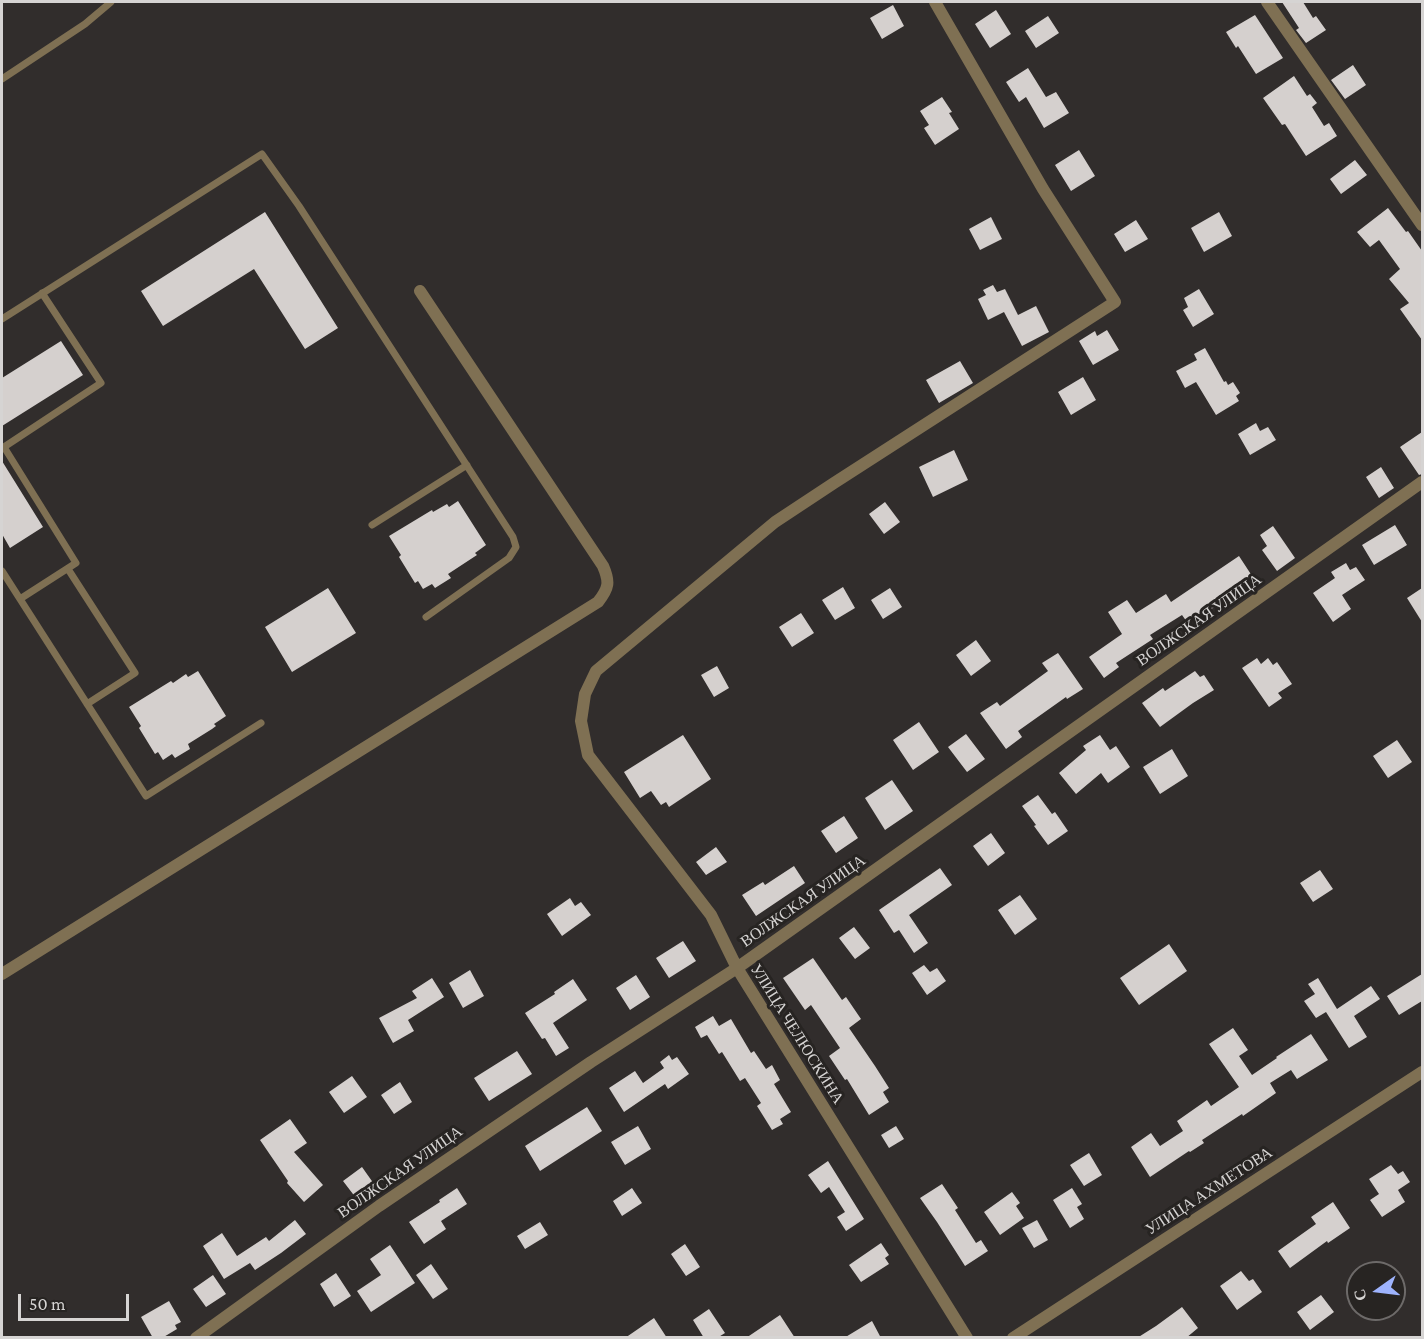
<!DOCTYPE html>
<meta charset="utf-8">
<style>
body{margin:0}
#map{position:relative;width:1424px;height:1339px;overflow:hidden;background:#312d2c;font-family:"Crimson Pro",serif}
canvas{display:block}
.frame{position:absolute;inset:0;border:3px solid #d6d4d3;pointer-events:none}
.north{position:absolute;left:1346px;top:1261px;width:60px;height:60px;box-sizing:border-box;background:#272422;border:2px solid #6d6a69;border-radius:50%;rotate:256deg;font-size:16px;font-weight:700;line-height:24px;text-align:center;color:#d6d4d3}
.north::after{content:'';display:block;margin:auto;width:21px;height:27px;background:#9eb3fd;clip-path:polygon(50% 0,100% 100%,50% 72%,0 100%)}
.scale{position:absolute;left:18px;top:1294px;width:111px;height:27px;box-sizing:border-box;border:3px solid #d6d4d3;border-top:0;padding-left:8px;font-size:18px;line-height:21px;white-space:nowrap;color:#d6d4d3;-webkit-text-stroke:4px #272422;paint-order:stroke}
</style>
<div id="map">
<canvas width="1424" height="1339"></canvas>
<div class="frame"></div>
<div class="north">С</div>
<div class="scale">50 m</div>
</div>
<script>
const c = document.querySelector('canvas').getContext('2d');
c.lineJoin = 'round';
function fillPath(path, color) {
  c.fillStyle = color;
  c.fill(path, 'evenodd');
}
function trace(path, color, width, dash) {
  c.strokeStyle = color;
  c.lineWidth = width;
  c.lineCap = dash ? 'butt' : 'round';
  c.setLineDash(dash || []);
  c.stroke(path);
}
function label(font, color, halo, rows, align = 'center') {
  c.font = font + ' "Crimson Pro",serif';
  c.lineWidth = 6;
  c.setLineDash([]);
  c.textBaseline = 'middle';
  c.strokeStyle = halo;
  c.fillStyle = color;
  for (const [text, x, y, turn = 0] of rows) {
    c.save();
    c.translate(x, y);
    c.rotate((+turn || 0) * Math.PI / 180);
    c.textAlign = isNaN(turn) ? turn : align;
    if (halo) c.strokeText(text, 0, 0);
    c.fillText(text, 0, 0);
    c.restore();
  }
}
const building = new Path2D(`
 M 1282,2 L 1303,2 L 1313,18 L 1316,16 L 1326,30 L 1306,43 L 1296,30 L 1299,28 Z
 M 893,5 L 904,26 L 882,39 L 870,18 Z
 M 996,10 L 1011,34 L 990,48 L 975,24 Z
 M 1255,15 L 1283,58 L 1256,74 L 1238,46 L 1236,48 L 1226,32 Z
 M 1048,16 L 1059,33 L 1036,48 L 1025,31 Z
 M 1353,65 L 1366,85 L 1345,99 L 1331,80 Z
 M 1028,68 L 1046,97 L 1056,92 L 1069,113 L 1044,128 L 1026,97 L 1019,102 L 1006,82 Z
 M 1294,76 L 1307,96 L 1310,94 L 1317,103 L 1312,107 L 1324,126 L 1329,123 L 1337,136 L 1306,156 L 1285,124 L 1282,125 L 1263,98 Z
 M 942,97 L 952,112 L 949,113 L 959,129 L 935,145 L 924,128 L 929,125 L 920,111 Z
 M 1079,150 L 1095,176 L 1071,191 L 1055,165 Z
 M 1355,160 L 1367,175 L 1341,194 L 1330,179 Z
 M 1388,208 L 1406,232 L 1408,231 L 1422,251 L 1422,340 L 1400,309 L 1409,303 L 1389,279 L 1400,269 L 1379,240 L 1370,247 L 1357,232 Z
 M 265,212 L 338,328 L 305,349 L 254,269 L 163,326 L 141,291 Z
 M 1219,212 L 1232,236 L 1204,252 L 1191,228 Z
 M 991,217 L 1002,239 L 980,250 L 969,229 Z
 M 1136,220 L 1148,239 L 1125,252 L 1114,234 Z
 M 993,285 L 997,292 L 1005,289 L 1018,315 L 1036,306 L 1049,332 L 1022,346 L 1004,312 L 988,320 L 978,299 L 986,295 L 983,290 Z
 M 1199,289 L 1214,314 L 1193,327 L 1183,310 L 1188,307 L 1184,298 Z
 M 1107,330 L 1119,350 L 1093,365 L 1079,341 L 1095,331 L 1097,336 Z
 M 61,341 L 83,375 L 2,426 L 2,378 Z
 M 1205,348 L 1224,382 L 1226,381 L 1228,385 L 1233,382 L 1240,393 L 1236,396 L 1239,401 L 1216,415 L 1196,382 L 1185,388 L 1176,371 L 1197,360 L 1194,354 Z
 M 960,361 L 973,383 L 939,403 L 926,380 Z
 M 1083,377 L 1096,400 L 1071,415 L 1058,392 Z
 M 1256,423 L 1260,431 L 1268,427 L 1276,440 L 1250,455 L 1238,434 Z
 M 1422,432 L 1422,474 L 1419,475 L 1400,447 Z
 M 954,450 L 968,480 L 933,497 L 919,467 Z
 M 2,461 L 43,527 L 10,548 L 2,534 Z
 M 1381,467 L 1394,488 L 1379,498 L 1366,477 Z
 M 458,501 L 486,545 L 475,553 L 477,555 L 448,574 L 451,578 L 435,588 L 432,584 L 423,589 L 418,581 L 415,583 L 399,557 L 401,555 L 389,536 L 432,510 L 433,512 L 447,504 L 449,507 Z
 M 885,502 L 900,522 L 884,534 L 869,514 Z
 M 1395,525 L 1407,545 L 1374,565 L 1362,545 Z
 M 1273,526 L 1295,558 L 1277,571 L 1262,550 L 1267,546 L 1260,535 Z
 M 1239,556 L 1256,582 L 1234,597 L 1234,595 L 1208,611 L 1207,609 L 1187,622 L 1182,615 L 1150,635 L 1153,639 L 1116,663 L 1119,667 L 1104,678 L 1089,657 L 1122,634 L 1108,612 L 1127,600 L 1136,613 L 1166,594 L 1171,602 Z
 M 1346,563 L 1350,570 L 1356,567 L 1365,580 L 1342,595 L 1351,609 L 1333,622 L 1313,593 L 1335,578 L 1331,572 Z
 M 843,587 L 855,608 L 835,620 L 822,600 Z
 M 328,588 L 356,633 L 292,672 L 265,627 Z
 M 890,588 L 902,607 L 883,619 L 871,600 Z
 M 1422,588 L 1422,622 L 1407,598 Z
 M 801,613 L 814,633 L 792,647 L 779,627 Z
 M 976,640 L 991,661 L 971,676 L 956,655 Z
 M 1058,653 L 1083,689 L 1067,699 L 1066,697 L 1018,731 L 1022,737 L 1006,749 L 980,713 L 997,702 L 1000,706 L 1048,671 L 1042,663 Z
 M 1257,658 L 1261,664 L 1268,658 L 1273,665 L 1277,662 L 1292,684 L 1278,693 L 1282,698 L 1269,707 L 1242,668 Z
 M 717,666 L 729,688 L 714,697 L 701,675 Z
 M 198,671 L 226,716 L 214,724 L 216,726 L 212,729 L 188,744 L 190,749 L 175,758 L 172,754 L 163,760 L 158,752 L 155,754 L 139,728 L 141,726 L 129,707 L 171,681 L 173,683 L 186,674 L 188,677 Z
 M 1195,671 L 1200,677 L 1204,675 L 1214,690 L 1193,703 L 1160,727 L 1142,703 L 1163,688 L 1165,691 Z
 M 919,722 L 939,752 L 913,770 L 893,740 Z
 M 966,734 L 985,759 L 967,772 L 948,747 Z
 M 683,735 L 711,779 L 669,807 L 666,802 L 661,805 L 651,791 L 640,798 L 624,772 Z
 M 1100,735 L 1110,750 L 1116,746 L 1130,767 L 1108,783 L 1101,773 L 1076,794 L 1059,773 L 1086,750 L 1083,746 Z
 M 1397,740 L 1412,762 L 1388,778 L 1373,756 Z
 M 1172,749 L 1188,776 L 1160,794 L 1143,767 Z
 M 892,780 L 913,811 L 885,830 L 865,798 Z
 M 1038,795 L 1052,814 L 1055,812 L 1068,831 L 1048,845 L 1034,826 L 1036,825 L 1022,806 Z
 M 844,816 L 858,838 L 836,853 L 821,831 Z
 M 991,833 L 1005,853 L 988,866 L 973,846 Z
 M 716,847 L 727,862 L 706,875 L 696,862 Z
 M 794,866 L 805,883 L 756,916 L 742,895 L 763,882 L 765,885 Z
 M 940,868 L 952,885 L 909,915 L 928,943 L 914,953 L 899,930 L 894,933 L 879,910 Z
 M 1320,870 L 1333,889 L 1313,902 L 1300,883 Z
 M 1020,895 L 1037,919 L 1015,935 L 998,910 Z
 M 570,898 L 575,906 L 581,902 L 591,915 L 562,936 L 547,914 Z
 M 854,927 L 870,948 L 855,959 L 839,938 Z
 M 683,941 L 696,961 L 669,978 L 656,958 Z
 M 1169,944 L 1187,971 L 1139,1005 L 1120,978 Z
 M 813,958 L 842,1000 L 846,997 L 861,1019 L 849,1028 L 875,1066 L 889,1088 L 883,1092 L 889,1102 L 869,1115 L 847,1079 L 845,1080 L 829,1056 L 840,1048 L 811,1005 L 805,1010 L 783,978 Z
 M 924,965 L 930,972 L 937,968 L 946,981 L 927,995 L 912,973 Z
 M 470,970 L 484,996 L 463,1008 L 449,983 Z
 M 1422,974 L 1422,1001 L 1399,1015 L 1387,996 Z
 M 636,975 L 650,997 L 630,1010 L 616,988 Z
 M 432,978 L 444,997 L 408,1020 L 414,1031 L 393,1043 L 379,1018 L 417,998 L 412,991 Z
 M 1318,978 L 1337,1009 L 1371,986 L 1380,999 L 1354,1016 L 1367,1037 L 1349,1048 L 1326,1012 L 1316,1018 L 1304,1001 L 1315,994 L 1308,984 Z
 M 573,979 L 587,1000 L 553,1023 L 569,1048 L 556,1056 L 545,1038 L 542,1039 L 525,1013 L 555,994 L 554,992 Z
 M 713,1016 L 719,1026 L 731,1019 L 751,1053 L 754,1051 L 766,1069 L 772,1065 L 780,1080 L 774,1084 L 791,1112 L 780,1119 L 783,1124 L 772,1130 L 757,1106 L 761,1103 L 745,1078 L 740,1081 L 722,1052 L 719,1054 L 707,1035 L 701,1038 L 695,1027 Z
 M 1233,1028 L 1248,1050 L 1239,1056 L 1252,1075 L 1277,1058 L 1276,1057 L 1311,1034 L 1328,1060 L 1297,1079 L 1291,1070 L 1270,1083 L 1276,1093 L 1243,1116 L 1242,1114 L 1202,1140 L 1204,1143 L 1190,1152 L 1189,1151 L 1150,1177 L 1131,1147 L 1151,1133 L 1160,1146 L 1183,1131 L 1177,1121 L 1207,1100 L 1211,1106 L 1239,1087 L 1209,1044 Z
 M 517,1051 L 532,1074 L 489,1101 L 474,1078 Z
 M 669,1055 L 672,1060 L 677,1057 L 689,1074 L 668,1089 L 665,1084 L 624,1112 L 609,1088 L 635,1071 L 643,1083 L 664,1068 L 660,1062 Z
 M 352,1076 L 367,1097 L 344,1113 L 329,1092 Z
 M 400,1082 L 412,1102 L 394,1114 L 381,1095 Z
 M 587,1107 L 602,1131 L 540,1171 L 525,1146 Z
 M 290,1119 L 307,1143 L 294,1152 L 323,1185 L 304,1202 L 287,1183 L 288,1181 L 260,1140 Z
 M 638,1126 L 651,1149 L 625,1165 L 611,1142 Z
 M 896,1126 L 904,1139 L 889,1148 L 881,1135 Z
 M 1089,1153 L 1102,1175 L 1084,1186 L 1070,1165 Z
 M 828,1161 L 864,1219 L 846,1231 L 837,1217 L 845,1212 L 829,1187 L 821,1193 L 808,1175 Z
 M 1391,1165 L 1398,1174 L 1403,1171 L 1410,1182 L 1398,1190 L 1405,1202 L 1382,1217 L 1370,1200 L 1379,1194 L 1369,1179 Z
 M 362,1167 L 374,1184 L 356,1198 L 343,1181 Z
 M 942,1184 L 958,1208 L 955,1210 L 976,1243 L 981,1240 L 988,1251 L 965,1266 L 937,1222 L 920,1198 Z
 M 457,1188 L 467,1204 L 441,1221 L 446,1229 L 424,1244 L 409,1222 L 440,1202 L 439,1200 Z
 M 632,1188 L 642,1203 L 622,1216 L 613,1201 Z
 M 1072,1188 L 1082,1204 L 1077,1207 L 1084,1219 L 1070,1228 L 1053,1200 Z
 M 1012,1192 L 1020,1203 L 1016,1206 L 1024,1218 L 1000,1235 L 984,1212 Z
 M 1333,1202 L 1350,1228 L 1328,1243 L 1327,1241 L 1290,1268 L 1278,1251 L 1316,1224 L 1311,1217 Z
 M 295,1220 L 306,1234 L 281,1253 L 255,1270 L 250,1263 L 224,1279 L 203,1246 L 222,1233 L 237,1256 L 266,1237 L 269,1241 Z
 M 1037,1220 L 1048,1240 L 1034,1248 L 1022,1228 Z
 M 540,1222 L 548,1235 L 525,1249 L 517,1236 Z
 M 881,1243 L 889,1255 L 885,1258 L 889,1264 L 861,1282 L 849,1265 Z
 M 685,1244 L 700,1267 L 686,1276 L 671,1254 Z
 M 390,1245 L 415,1283 L 371,1312 L 357,1291 L 381,1275 L 370,1259 Z
 M 431,1264 L 448,1289 L 433,1299 L 416,1275 Z
 M 1241,1271 L 1249,1281 L 1253,1279 L 1262,1292 L 1237,1310 L 1220,1286 Z
 M 336,1273 L 351,1296 L 334,1307 L 320,1284 Z
 M 213,1275 L 226,1294 L 206,1307 L 193,1289 Z
 M 1321,1295 L 1334,1312 L 1310,1330 L 1297,1312 Z
 M 169,1301 L 181,1322 L 175,1325 L 177,1329 L 162,1338 L 153,1338 L 141,1317 Z
 M 1182,1307 L 1198,1328 L 1186,1338 L 1137,1338 L 1156,1326 Z
 M 709,1309 L 725,1333 L 717,1338 L 704,1338 L 693,1320 Z
 M 780,1315 L 795,1338 L 746,1338 Z
 M 654,1318 L 667,1338 L 625,1338 Z
 M 872,1321 L 881,1338 L 844,1338 Z`);
const lane = new Path2D(`
 M 2,79 L 85,24 L 111,2
 M 2,319 L 262,154 L 299,206 L 513,537 L 516,547 L 509,558 L 426,617
 M 372,525 L 467,465
 M 68,569 L 135,673 L 87,704
 M 2,571 L 146,796 L 261,723
 M 20,599 L 76,563 L 4,447 L 101,383 L 42,293`);
const street = new Path2D(`
 M 935,2 L 1043,189 L 1115,302 L 834,483 L 775,522 L 596,671 L 585,694 L 581,721 L 588,755 L 711,915 L 737,968 L 967,1338
 M 1267,2 L 1422,225
 M 2,974 L 598,602 C 609,588 610,582 603,566 L 420,291
 M 196,1338 L 379,1206 L 591,1062 L 737,968 L 1422,482
 M 1013,1338 L 1422,1072`);
const streetNames = [
 ["ВОЛЖСКАЯ УЛИЦА",1199,620,-35],
 ["ВОЛЖСКАЯ УЛИЦА",803,901,-35],
 ["УЛИЦА ЧЕЛЮСКИНА",797,1034,58],
 ["ВОЛЖСКАЯ УЛИЦА",400,1172,-35],
 ["УЛИЦА АХМЕТОВА",1209,1191,-33]
];
fillPath(building, '#d5d0ce');
trace(lane, '#7f7053', 7);
trace(street, '#7f7053', 12);
label('16px', '#d6d4d3', '#272422', streetNames);
</script>
